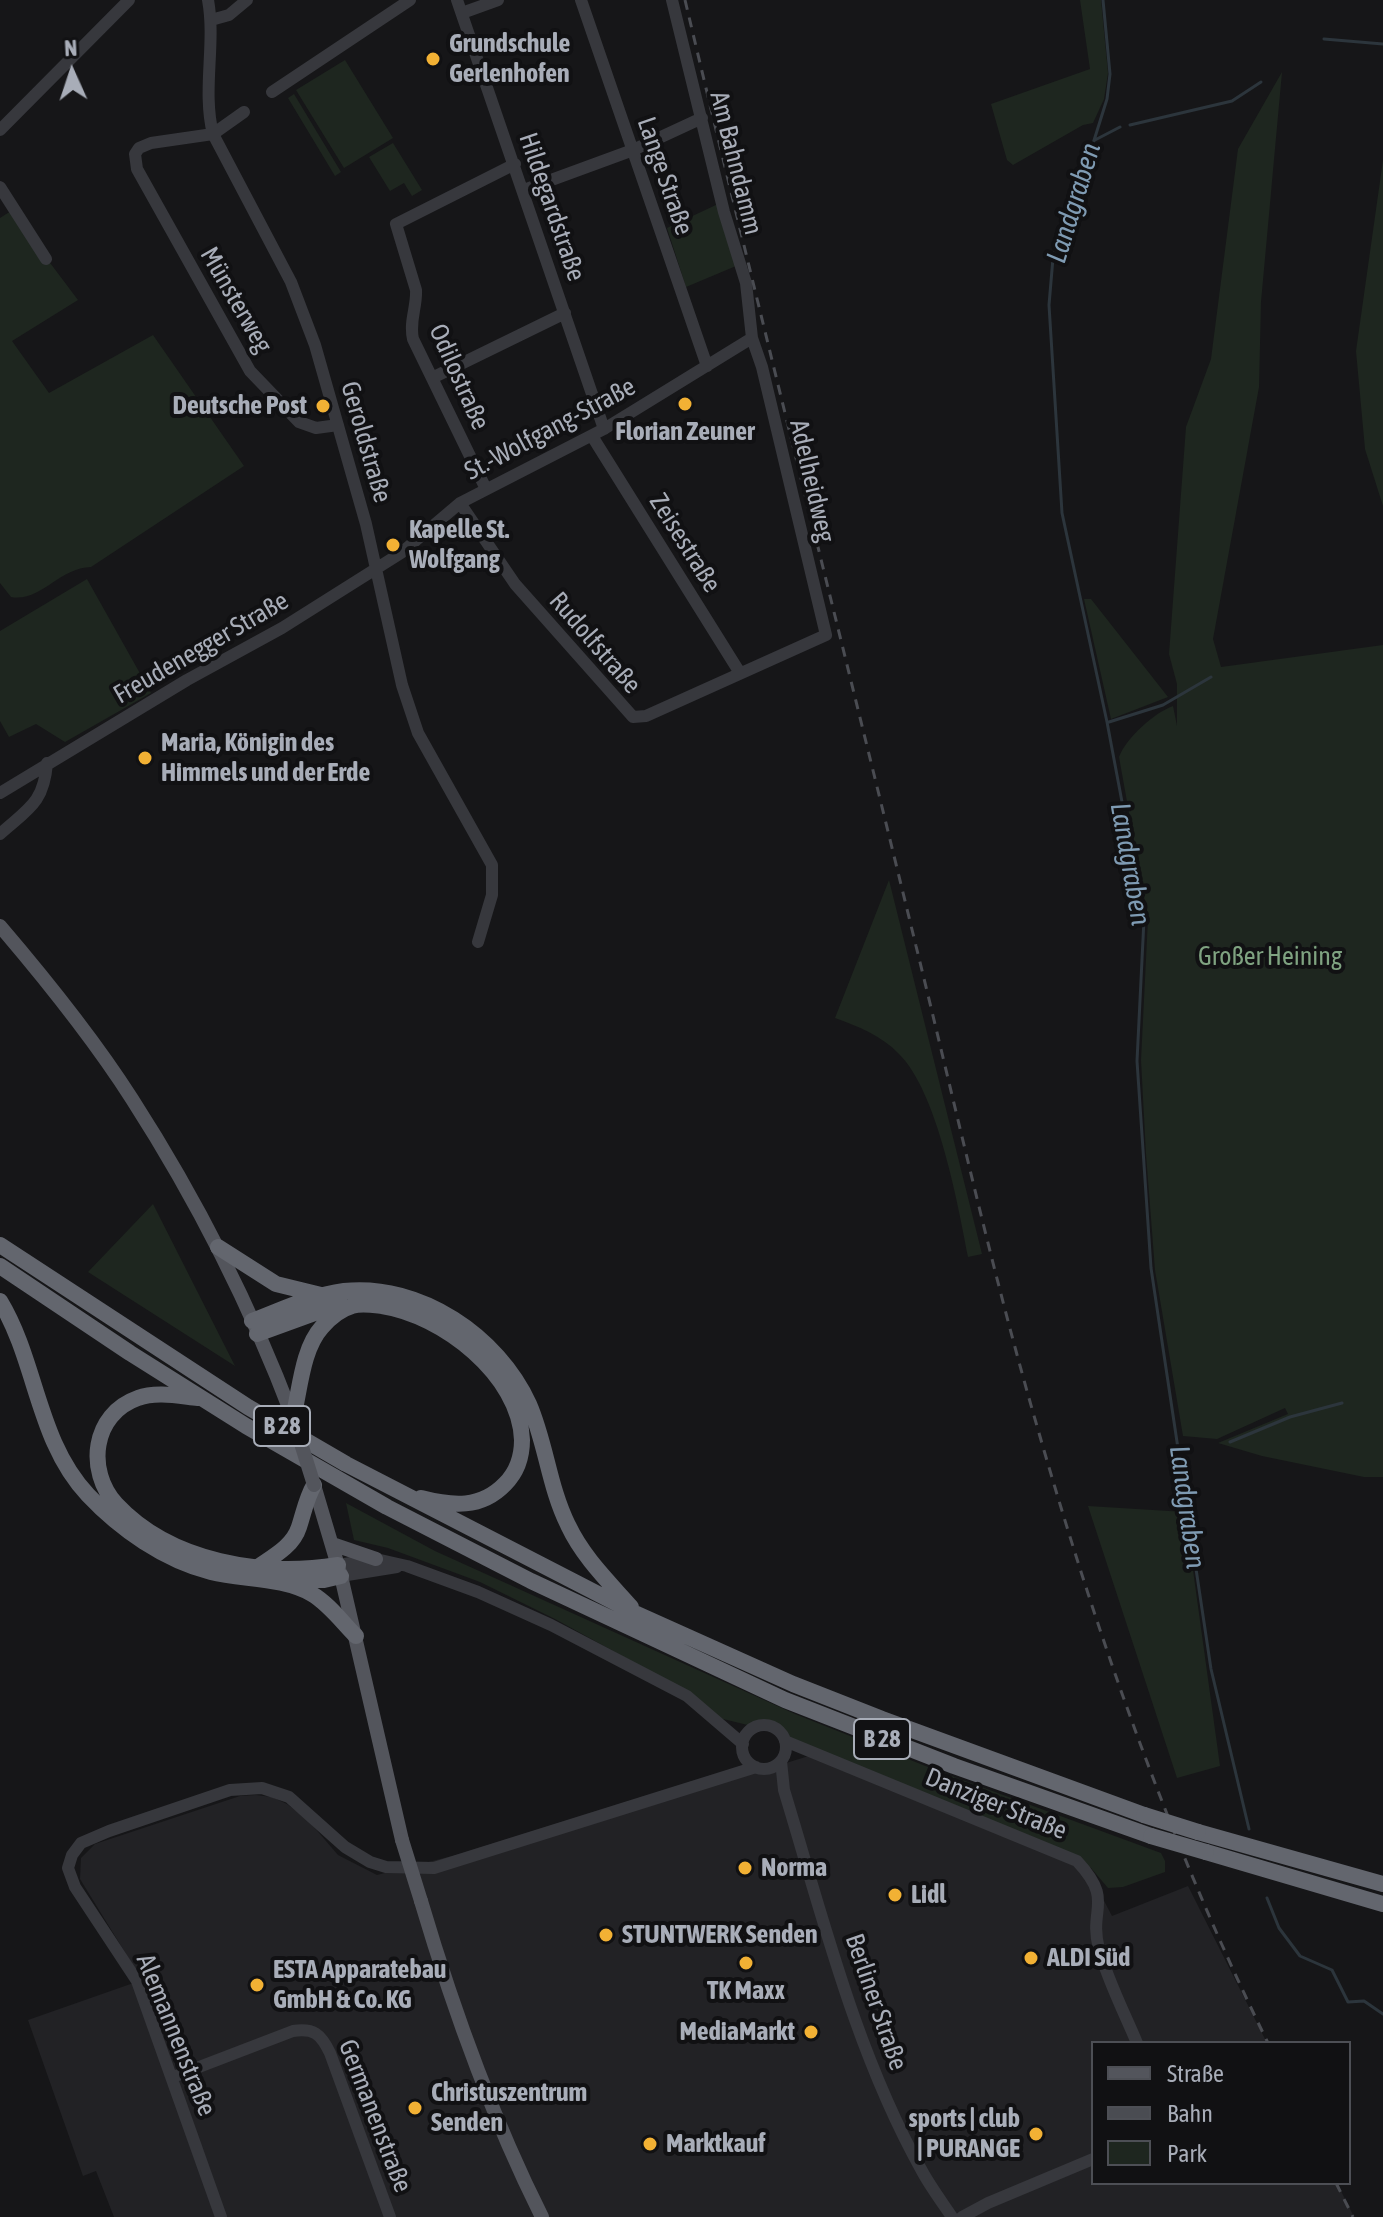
<!DOCTYPE html>
<meta charset="utf-8">
<style>
body{margin:0}
#map{position:relative;width:1383px;height:2217px;overflow:hidden;background:#161618;font-family:"Asap Condensed",sans-serif}
canvas{display:block}
.legend{position:absolute;left:1091px;top:2041px;width:260px;height:144px;box-sizing:border-box;background:#111113;border:2px solid #4d4f55;margin:0;padding:10px 14px;list-style:none;font-size:24px;color:#a8adb8}
.legend li{display:flex;align-items:center;gap:16px;height:40px}
.legend b{width:40px;border:2px solid #4d4f55}
.north{position:absolute;left:32px;top:32px;width:80px;height:80px;-webkit-text-stroke:6px #111113;paint-order:stroke;rotate:357deg;font-size:22px;font-weight:700;line-height:32px;text-align:center;color:#a8adb8}
.north::after{content:'';display:block;margin:auto;width:28px;height:36px;background:#a8adb8;clip-path:polygon(50% 0,100% 100%,50% 72%,0 100%)}
</style>
<div id="map">
<canvas width="1383" height="2217"></canvas>
<ul class="legend">
<li><b style="height:10px;background:#53555c"></b>Straße</li>
<li><b style="height:10px;background:#4a4c52"></b>Bahn</li>
<li><b style="height:22px;background:#1e261f"></b>Park</li>
</ul>
<div class="north">N</div>
</div>
<script>
const c = document.querySelector('canvas').getContext('2d');
c.lineJoin = 'round';
function fillPath(path, color) {
  c.fillStyle = color;
  c.fill(path, 'evenodd');
}
function trace(path, color, width, dash) {
  c.strokeStyle = color;
  c.lineWidth = width;
  c.lineCap = dash ? 'butt' : 'round';
  c.setLineDash(dash || []);
  c.stroke(path);
}
function label(font, color, halo, rows, align = 'center') {
  c.font = font + ' "Asap Condensed",sans-serif';
  c.lineWidth = 8;
  c.setLineDash([]);
  c.textBaseline = 'middle';
  c.strokeStyle = halo;
  c.fillStyle = color;
  for (const [text, x, y, turn = 0] of rows) {
    c.save();
    c.translate(x, y);
    c.rotate((+turn || 0) * Math.PI / 180);
    c.textAlign = isNaN(turn) ? turn : align;
    if (halo) c.strokeText(text, 0, 0);
    c.fillText(text, 0, 0);
    c.restore();
  }
}
const built = new Path2D(`
 M 815,1754 L 1089,1872 L 1112,1916 L 1188,1886 L 1267,2043 L 1093,2043 L 1093,2183 L 1337,2183 L 1354,2217 L 114,2217 L 96,2171 L 83,2176 L 28,2020 L 142,1980 L 80,1879 L 81,1858 L 95,1844 L 240,1796 L 256,1795 L 272,1797 L 287,1804 L 307,1819 L 338,1855 L 377,1875 L 456,1855 L 750,1763 L 767,1769 Z`);
const green = new Path2D(`
 M 1080,0 L 1101,0 L 1108,73 L 1104,99 L 1093,123 L 1083,125 L 1013,165 L 1007,160 L 991,104 L 1090,69 Z
 M 345,60 L 393,138 L 344,168 L 296,90 Z
 M 1282,72 L 1261,302 L 1259,387 L 1213,639 L 1221,667 L 1383,645 L 1383,1477 L 1364,1477 L 1262,1456 L 1218,1443 L 1288,1414 L 1285,1408 L 1217,1439 L 1183,1436 L 1155,1270 L 1146,1154 L 1141,1060 L 1148,919 L 1119,757 C 1127,737 1154,713 1173,706 L 1177,726 L 1177,684 L 1169,654 L 1186,427 L 1211,359 L 1238,149 Z
 M 294,94 L 341,172 L 335,176 L 288,98 Z
 M 393,143 L 422,190 L 412,196 L 404,183 L 390,191 L 369,157 Z
 M 1383,160 L 1383,506 L 1365,449 L 1356,351 Z
 M 718,204 L 736,266 L 686,287 L 667,228 Z
 M 11,211 L 78,300 L 12,341 L 49,393 L 153,335 L 244,466 L 91,567 C 58,568 42,602 11,597 L 0,583 L 0,218 Z
 M 87,579 L 151,693 L 65,742 L 36,724 L 9,737 L 0,721 L 0,631 Z
 M 1084,599 L 1091,599 L 1168,697 L 1111,719 Z
 M 889,880 L 982,1254 L 968,1257 C 958,1204 937,1091 899,1054 C 881,1035 859,1027 835,1018 Z
 M 153,1204 L 235,1366 L 88,1272 Z
 M 346,1503 L 435,1551 L 795,1714 L 938,1771 L 1161,1853 L 1165,1861 L 1165,1872 L 1123,1887 L 1108,1888 L 1091,1868 L 1077,1859 L 791,1738 L 779,1725 L 770,1723 L 756,1727 L 719,1718 L 695,1696 L 555,1619 L 480,1582 L 388,1548 L 354,1540 Z
 M 1088,1506 L 1185,1512 L 1220,1766 L 1177,1778 Z`);
const stream = new Path2D(`
 M 1103,0 L 1110,74 L 1107,99 L 1091,150 L 1067,210 L 1053,258 L 1049,305 L 1062,513 L 1107,722 L 1144,919 L 1137,1061 L 1151,1268 L 1211,1669 L 1249,1829
 M 1324,39 L 1383,44
 M 1130,125 L 1232,101 L 1261,82
 M 1095,140 L 1120,127
 M 1109,722 L 1163,705 L 1211,677
 M 1230,1442 L 1290,1417 L 1342,1403
 M 1267,1898 L 1279,1928 L 1300,1956 L 1332,1970 L 1348,2002 L 1364,2001 L 1383,2014`);
const minor = new Path2D(`
 M 208,0 C 216,44 202,90 213,134 L 291,282 L 315,345 L 366,524 L 402,685 L 418,733 L 492,865 L 492,895 L 478,942
 M 457,0 L 604,429
 M 581,0 L 707,366
 M 462,13 L 498,0
 M 211,20 L 229,15 L 247,0
 M 272,92 L 410,0
 M 244,112 L 213,134 L 151,143 L 139,148 L 135,154 L 137,169 L 250,371 L 299,422 L 316,428 L 338,425
 M 0,130 L 129,0
 M 0,187 L 46,259
 M 524,190 L 633,150 L 702,118
 M 432,378 L 565,313
 M 592,436 L 740,673
 M 486,489 L 413,339 C 409,321 417,307 416,290 L 396,224 L 515,164
 M 460,503 L 515,584 L 633,717 L 646,716 L 826,635 L 762,367 L 752,338 L 746,283 L 724,212 L 672,0
 M 0,793 L 187,680 L 282,628 L 374,570 L 401,553 L 460,503 L 604,429 L 752,338
 M 0,834 C 28,809 44,803 47,763
 M 338,1565 L 376,1559 L 407,1566 L 478,1592 L 551,1625 L 687,1696 L 743,1744
 M 341,1576 L 397,1567
 M742 1747a22 22 0 1 1 44 0a22 22 0 1 1-44 0Z
 M 785,1741 L 1077,1861 C 1115,1902 1088,1907 1099,1949 C 1108,1981 1124,2012 1137,2043
 M 781,1761 L 784,1790 C 823,1918 856,2053 922,2171 C 930,2186 942,2202 952,2217
 M 173,2077 L 293,2031 C 314,2028 321,2034 330,2053 L 390,2217
 M 221,2217 L 137,1981 L 75,1887 L 68,1868 L 72,1855 L 81,1843 L 109,1831 L 230,1790 L 262,1788 L 289,1797 L 345,1847 L 370,1862 L 386,1867 L 434,1868 L 756,1767
 M 962,2217 L 988,2203 L 1093,2159`);
const major = new Path2D(`
 M 0,926 C 47,981 93,1038 132,1099 C 197,1200 251,1307 293,1418
 M 314,1485 L 341,1576 L 402,1840
 M 332,1544 L 376,1559
 M 421,1901 C 453,2009 491,2115 542,2217`);
const highway = new Path2D(`
 M 0,1245 L 248,1407 L 346,1464 L 637,1614 L 793,1684 L 882,1719 L 1144,1815
 M 218,1247 L 276,1284 L 321,1295
 M 0,1266 L 130,1353 L 246,1426 L 387,1507 L 531,1581 L 785,1700 L 954,1766 L 1151,1836
 M 0,1301 C 37,1362 37,1441 88,1495 C 120,1529 164,1560 211,1572 C 243,1580 282,1577 312,1594 C 329,1604 342,1622 356,1636
 M 252,1321 C 281,1310 312,1295 344,1291 C 420,1283 498,1336 529,1404 C 546,1443 549,1487 568,1525 C 583,1557 608,1581 631,1607
 M 257,1334 L 323,1310 L 343,1306
 M 198,1398 C 179,1396 156,1391 138,1398 C 92,1414 86,1471 116,1504 C 171,1563 263,1577 338,1565
 M 293,1418 C 300,1390 302,1349 322,1327 C 330,1318 341,1309 352,1306 C 361,1303 373,1305 382,1306 C 442,1315 520,1375 522,1440 C 522,1456 517,1472 505,1484 C 481,1509 452,1506 421,1498
 M 258,1567 C 274,1556 293,1546 299,1527 C 304,1512 306,1499 314,1485
 M 288,1580 L 324,1580 L 341,1576
 M 1198,1832 L 1383,1884
 M 1206,1852 L 1383,1904`);
const rail = new Path2D(`
 M 685,0 C 760,316 839,630 916,946 C 956,1108 992,1272 1039,1433 C 1099,1642 1172,1848 1268,2043
 M 1336,2183 L 1353,2217`);
const majorBridge = new Path2D(`
 M 293,1418 L 314,1485
 M 402,1840 L 421,1901`);
const highwayBridge = new Path2D(`
 M 1144,1815 L 1198,1832
 M 1151,1836 L 1206,1852`);
const markers = [
 [433,59,8,"#f2b134"],
 [685,404,8,"#f2b134"],
 [323,406,8,"#f2b134"],
 [393,545,8,"#f2b134"],
 [145,758,8,"#f2b134"],
 [745,1868,8,"#f2b134"],
 [895,1895,8,"#f2b134"],
 [606,1935,8,"#f2b134"],
 [1031,1958,8,"#f2b134"],
 [746,1963,8,"#f2b134"],
 [257,1985,8,"#f2b134"],
 [811,2032,8,"#f2b134"],
 [415,2108,8,"#f2b134"],
 [1036,2134,8,"#f2b134"],
 [650,2144,8,"#f2b134"]
];
const shields = [
 [282,1426,56],
 [882,1739,56]
];
const shieldNames = [
 ["B 28",282,1426],
 ["B 28",882,1739]
];
const poiNames = [
 ["Grundschule",449,44],
 ["Gerlenhofen",449,74],
 ["Deutsche Post",307,406,"right"],
 ["Florian Zeuner",685,432,"center"],
 ["Kapelle St.",409,530],
 ["Wolfgang",409,560],
 ["Maria, Königin des",161,743],
 ["Himmels und der Erde",161,773],
 ["Norma",761,1868],
 ["Lidl",911,1895],
 ["STUNTWERK Senden",622,1935],
 ["ALDI Süd",1047,1958],
 ["ESTA Apparatebau",273,1970],
 ["GmbH & Co. KG",273,2000],
 ["TK Maxx",746,1991,"center"],
 ["MediaMarkt",795,2032,"right"],
 ["Christuszentrum",431,2093],
 ["Senden",431,2123],
 ["sports | club",1020,2119,"right"],
 ["| PURANGE",1020,2149,"right"],
 ["Marktkauf",666,2144]
];
const streetNames = [
 ["Am Bahndamm",736,163,76],
 ["Lange Straße",665,176,71],
 ["Hildegardstraße",552,207,71],
 ["Münsterweg",236,300,60],
 ["Odilostraße",459,377,66],
 ["St.-Wolfgang-Straße",550,429,-28],
 ["Geroldstraße",366,442,74],
 ["Adelheidweg",812,481,77],
 ["Zeisestraße",685,543,58],
 ["Rudolfstraße",595,643,49],
 ["Freudenegger Straße",201,648,-30],
 ["Danziger Straße",996,1804,22],
 ["Berliner Straße",876,2002,71],
 ["Alemannenstraße",176,2035,68],
 ["Germanenstraße",375,2116,69]
];
const parkNames = [
 ["Großer Heining",1270,957]
];
const waterNames = [
 ["Landgraben",1074,203,-73],
 ["Landgraben",1130,864,80],
 ["Landgraben",1187,1507,82]
];
fillPath(built, '#222225');
fillPath(green, '#1e261f');
trace(stream, '#2c353c', 3);
trace(minor, '#37383d', 12);
trace(major, '#53555c', 14);
trace(highway, '#63666e', 16);
trace(rail, '#4a4c52', 3, [10, 8]);
trace(majorBridge, '#53555c', 14);
trace(highwayBridge, '#63666e', 16);
for (const [x, y, r, color] of markers) {
  const dot = new Path2D();
  dot.arc(x, y, r, 0, 2 * Math.PI);
  c.fillStyle = color;
  c.fill(dot);
  trace(dot, '#111113', 3);
}
for (const [x, y, w] of shields) {
  const box = new Path2D();
  box.roundRect(x - w / 2, y - 20, w, 40, 6);
  c.fillStyle = '#111113';
  c.fill(box);
  trace(box, '#a8adb8', 2);
}
label('bold 24px', '#a8adb8', null, shieldNames);
label('bold 26px', '#a8adb8', '#111113', poiNames, 'left');
label('26px', '#a8adb8', '#111113', streetNames);
label('26px', '#7fa381', '#111113', parkNames);
label('italic 28px', '#7f9bb3', '#111113', waterNames);
</script>
